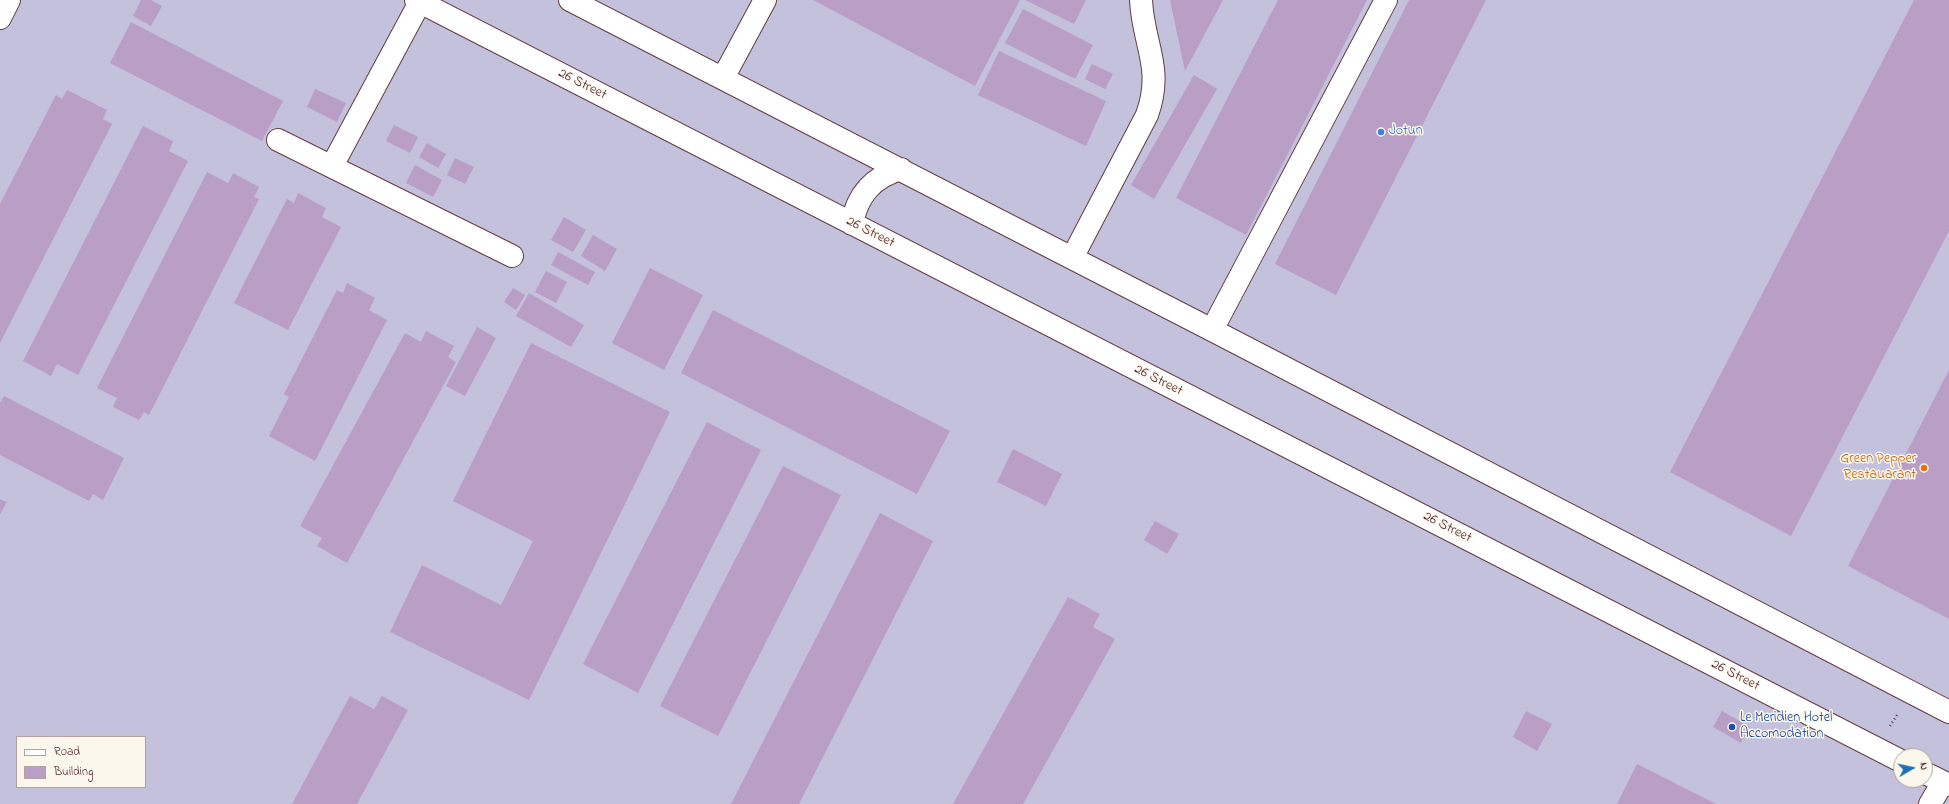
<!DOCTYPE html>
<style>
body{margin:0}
#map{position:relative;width:1949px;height:804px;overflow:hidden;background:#efe2c2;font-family:"Indie Flower",sans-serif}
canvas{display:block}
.legend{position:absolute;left:16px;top:736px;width:130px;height:52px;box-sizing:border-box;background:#fbf7ec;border:1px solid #b4a19f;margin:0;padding:5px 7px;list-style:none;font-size:12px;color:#4a1f2b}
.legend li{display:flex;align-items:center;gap:8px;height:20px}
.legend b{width:20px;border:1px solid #b4a19f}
.north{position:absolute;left:1893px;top:748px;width:40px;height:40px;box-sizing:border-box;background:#fbf7ec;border:1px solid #b4a19f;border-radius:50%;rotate:81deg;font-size:11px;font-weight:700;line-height:16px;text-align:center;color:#4a1f2b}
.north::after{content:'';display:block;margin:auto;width:14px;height:18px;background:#1f6fb2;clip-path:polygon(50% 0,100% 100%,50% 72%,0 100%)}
</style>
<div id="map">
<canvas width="1949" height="804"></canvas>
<ul class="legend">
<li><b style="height:5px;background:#fff"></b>Road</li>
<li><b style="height:11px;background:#b99fc6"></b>Building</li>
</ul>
<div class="north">N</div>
</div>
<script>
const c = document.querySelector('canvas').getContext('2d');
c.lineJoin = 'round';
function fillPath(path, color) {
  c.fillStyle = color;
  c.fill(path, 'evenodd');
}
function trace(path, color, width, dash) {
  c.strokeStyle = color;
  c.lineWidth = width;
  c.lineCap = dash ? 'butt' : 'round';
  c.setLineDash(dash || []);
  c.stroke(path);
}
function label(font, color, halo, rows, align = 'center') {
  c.font = font + ' "Indie Flower",sans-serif';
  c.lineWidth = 3;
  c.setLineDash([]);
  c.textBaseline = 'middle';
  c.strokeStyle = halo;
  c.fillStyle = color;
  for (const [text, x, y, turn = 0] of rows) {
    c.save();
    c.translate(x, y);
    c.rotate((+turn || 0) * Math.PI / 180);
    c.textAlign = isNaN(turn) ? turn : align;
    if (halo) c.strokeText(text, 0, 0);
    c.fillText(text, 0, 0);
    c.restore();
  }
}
const industrial = new Path2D(`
 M 0,0 L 1949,0 L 1949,804 L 0,804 ZM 17,737 L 145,737 L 145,787 L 17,787 ZM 1901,756 L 1925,756 L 1925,780 L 1901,780 Z`);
const building = new Path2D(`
 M 141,0 L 151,0 L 162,6 L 151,26 L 133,16 Z
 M 813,0 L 1020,0 L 975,86 Z
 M 1025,0 L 1086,0 L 1074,24 Z
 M 1170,0 L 1223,0 L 1185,71 Z
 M 1278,0 L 1367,0 L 1246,235 L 1176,198 Z
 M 1409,0 L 1486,0 L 1336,295 L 1275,264 Z
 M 1914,0 L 1949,0 L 1949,231 L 1791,536 L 1670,472 Z
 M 1023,9 L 1093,45 L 1075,79 L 1005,43 Z
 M 131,22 L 283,101 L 262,141 L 110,63 Z
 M 999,51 L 1106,101 L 1086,146 L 978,95 Z
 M 1092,64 L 1113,74 L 1105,89 L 1085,79 Z
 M 1194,75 L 1217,89 L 1154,199 L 1131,185 Z
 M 315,89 L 346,103 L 337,122 L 307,107 Z
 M 67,90 L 107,110 L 103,119 L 112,124 L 0,343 L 0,204 L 56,95 L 62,99 Z
 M 394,125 L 418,137 L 410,153 L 386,141 Z
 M 143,126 L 173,141 L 169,151 L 188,161 L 78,375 L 57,364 L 51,376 L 23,361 Z
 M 427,143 L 446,154 L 438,168 L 419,157 Z
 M 455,158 L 474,167 L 465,184 L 447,175 Z
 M 415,165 L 442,180 L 433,197 L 406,183 Z
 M 207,172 L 228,183 L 233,173 L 259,187 L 254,197 L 259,199 L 149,415 L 144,412 L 139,420 L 113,407 L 117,398 L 97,388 Z
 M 298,193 L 326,208 L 322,217 L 341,227 L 288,330 L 234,303 L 287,199 L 294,203 Z
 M 564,217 L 586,230 L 573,252 L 551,240 Z
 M 593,235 L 617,249 L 605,271 L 581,256 Z
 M 558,252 L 595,272 L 588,285 L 551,265 Z
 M 650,268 L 703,295 L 664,370 L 612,343 Z
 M 546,271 L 567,282 L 556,303 L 535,292 Z
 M 347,283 L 375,298 L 369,310 L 387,320 L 315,461 L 269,436 L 289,397 L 284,394 L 337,290 L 343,293 Z
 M 513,288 L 525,295 L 516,310 L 504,302 Z
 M 529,293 L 584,325 L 571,347 L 516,316 Z
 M 713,310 L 950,431 L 917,494 L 681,373 Z
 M 477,327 L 496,338 L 465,396 L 446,386 Z
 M 426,331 L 454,346 L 448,357 L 456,362 L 347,563 L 317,546 L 322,538 L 300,526 L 405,333 L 421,342 Z
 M 531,343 L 670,412 L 529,700 L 390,632 L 422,565 L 501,605 L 533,541 L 453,501 Z
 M 1949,370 L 1949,619 L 1848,566 Z
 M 4,396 L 124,458 L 103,500 L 93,494 L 89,501 L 0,455 L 0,403 Z
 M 707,422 L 761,450 L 638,693 L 583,664 Z
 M 1013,449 L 1062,474 L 1046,506 L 997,482 Z
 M 783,466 L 841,495 L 718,736 L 660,706 Z
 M 0,499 L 7,502 L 0,514 Z
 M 880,513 L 933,541 L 799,804 L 731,804 Z
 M 1155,521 L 1179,534 L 1167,554 L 1144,540 Z
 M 1068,597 L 1100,614 L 1093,627 L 1115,639 L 1023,804 L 953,804 Z
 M 350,696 L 374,709 L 382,696 L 408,710 L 357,804 L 292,804 Z
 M 1526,711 L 1552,724 L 1537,751 L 1513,737 Z
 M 1722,711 L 1750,727 L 1741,743 L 1713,727 Z
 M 1637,764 L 1716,804 L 1617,804 Z`);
const path = new Path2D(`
 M 1890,726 L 1897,715`);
const minor = new Path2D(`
 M 416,0 L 1901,761
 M 570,0 L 1212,330 L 1949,712
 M 0,18 L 9,0
 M 723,78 L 765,0
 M 278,140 L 512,256
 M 332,166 L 420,2
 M 852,224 C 857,195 873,177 901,169
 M 1072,258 L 1147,115 C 1164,67 1143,45 1141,0
 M 1212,330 L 1386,0
 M 1925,773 L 1949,785
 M 1930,804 L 1943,782`);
const markers = [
 [1381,132,4,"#3f7fe0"],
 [1924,468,4,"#e8710a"],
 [1732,727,4,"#1a4fb4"]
];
const streetNames = [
 ["26 Street",582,85,27],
 ["26 Street",870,233,27],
 ["26 Street",1158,381,27],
 ["26 Street",1447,528,27],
 ["26 Street",1735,676,27]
];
const shopNames = [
 ["Jotun",1389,132]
];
const foodNames = [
 ["Green Pepper",1916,460],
 ["Restauarant",1916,476]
];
const transitNames = [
 ["Le Meridien Hotel",1740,719],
 ["Accomodation",1740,735]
];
fillPath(industrial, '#c3c1db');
fillPath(building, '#b99fc6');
trace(minor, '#633c42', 24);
trace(path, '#633c42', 2.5, [1, 3]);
trace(minor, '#fff', 22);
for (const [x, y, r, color] of markers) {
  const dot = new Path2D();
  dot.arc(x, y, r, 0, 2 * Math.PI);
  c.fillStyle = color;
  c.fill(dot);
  trace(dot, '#fbf7ec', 1.5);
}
label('14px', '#4a1f2b', '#fbf7ec', streetNames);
label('14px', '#366cbe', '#fbf7ec', shopNames, 'left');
label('14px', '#c56008', '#fbf7ec', foodNames, 'right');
label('14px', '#164399', '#fbf7ec', transitNames, 'left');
</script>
